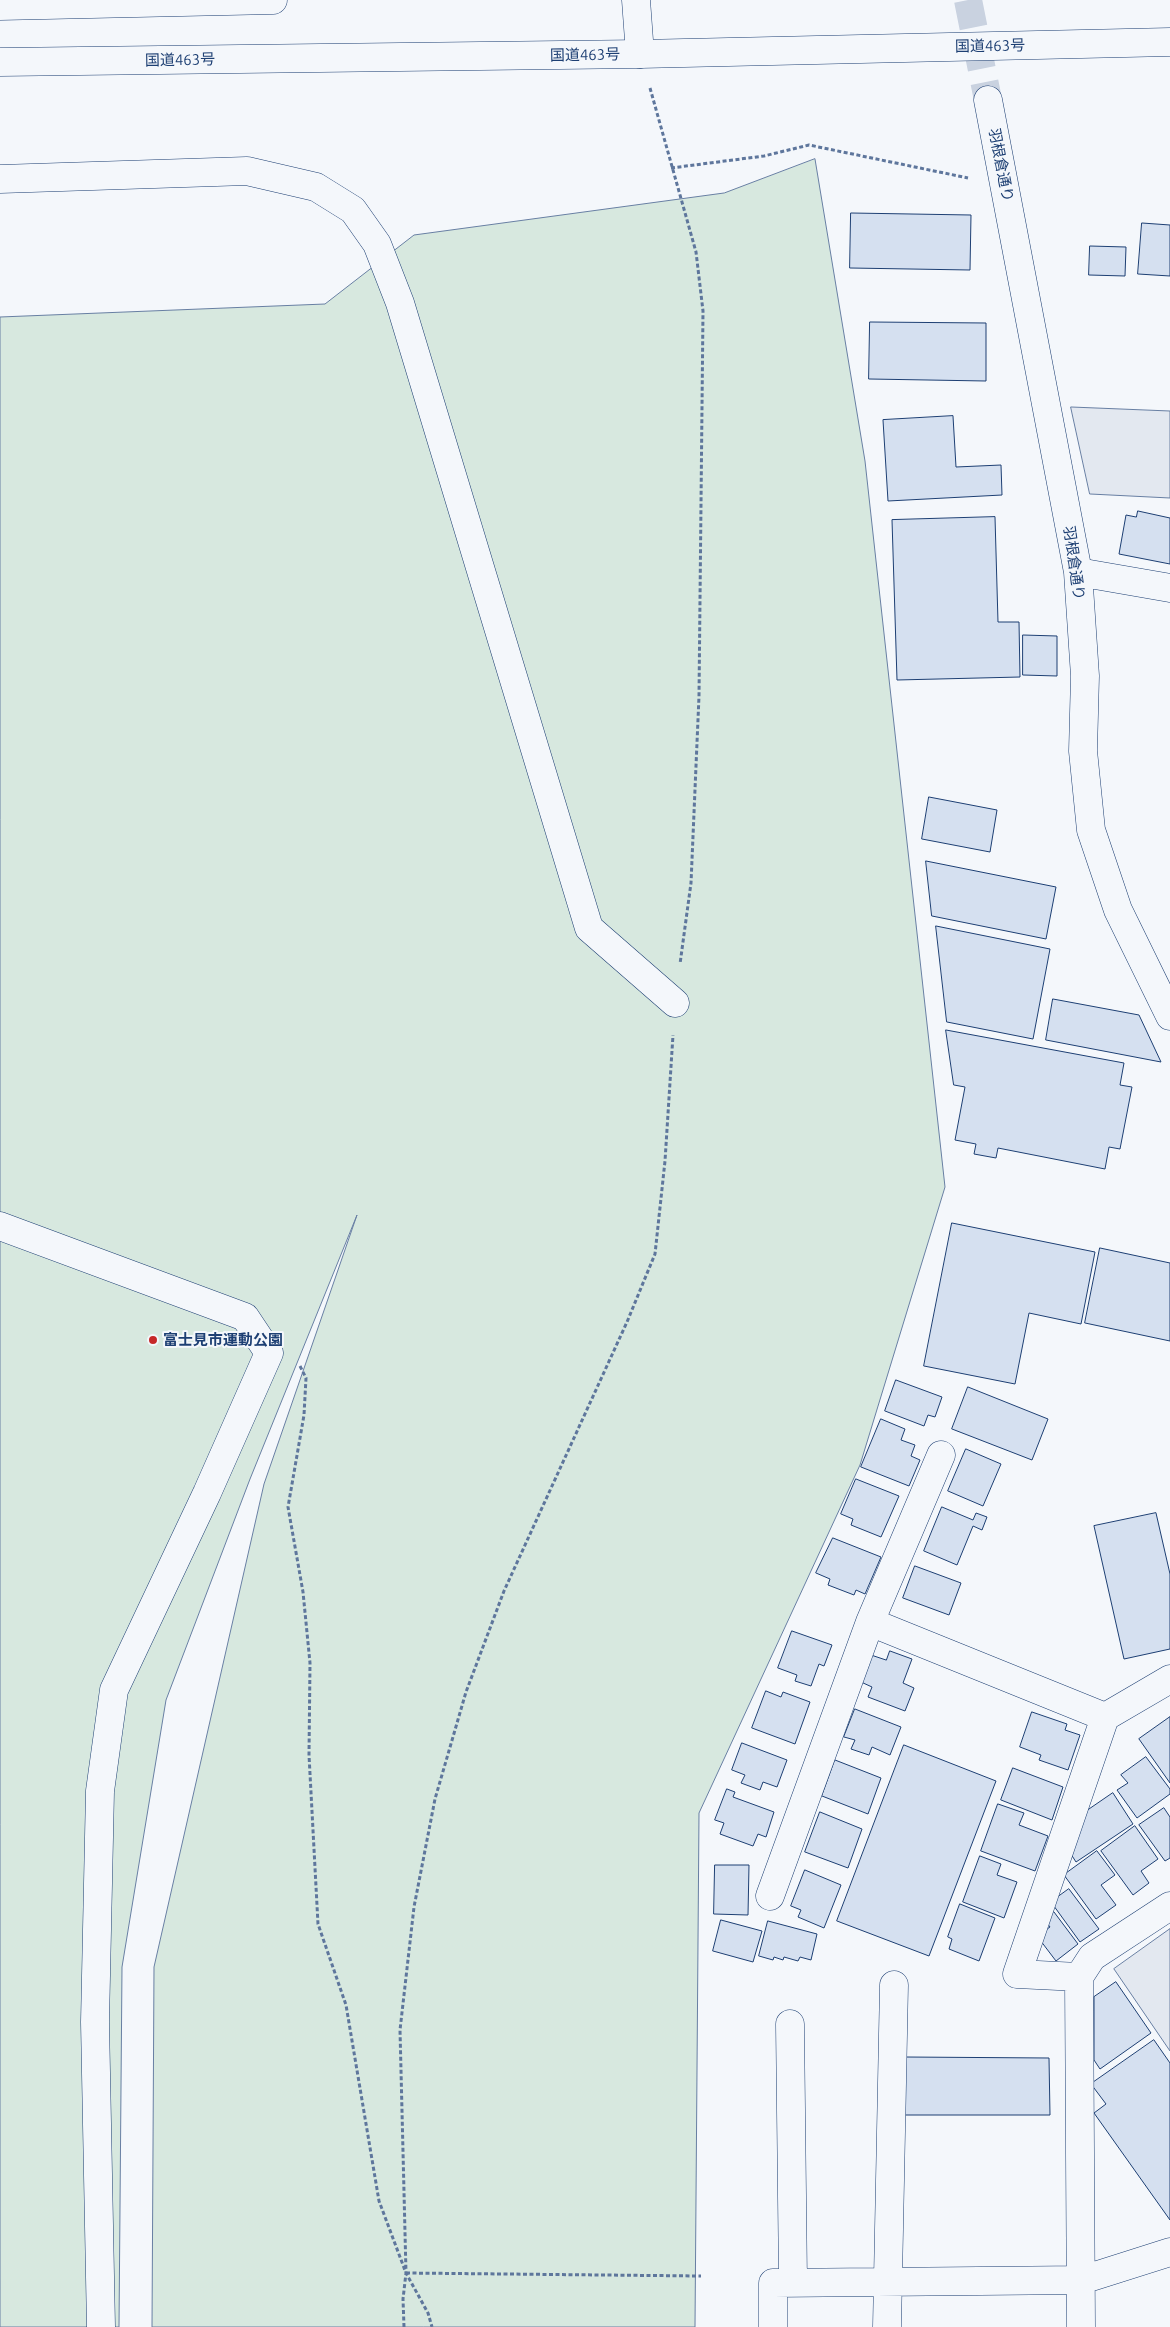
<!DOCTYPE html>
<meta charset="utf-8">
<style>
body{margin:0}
canvas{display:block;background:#f4f7fb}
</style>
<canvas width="1170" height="2327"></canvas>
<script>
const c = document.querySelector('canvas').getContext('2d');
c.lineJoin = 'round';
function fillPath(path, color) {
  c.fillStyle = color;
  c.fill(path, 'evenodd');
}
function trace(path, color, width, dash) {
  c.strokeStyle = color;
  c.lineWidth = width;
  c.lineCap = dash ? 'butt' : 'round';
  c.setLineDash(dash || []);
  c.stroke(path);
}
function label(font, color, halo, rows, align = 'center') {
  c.font = font + ' Ubuntu,"Noto Sans JP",sans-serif';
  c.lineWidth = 4;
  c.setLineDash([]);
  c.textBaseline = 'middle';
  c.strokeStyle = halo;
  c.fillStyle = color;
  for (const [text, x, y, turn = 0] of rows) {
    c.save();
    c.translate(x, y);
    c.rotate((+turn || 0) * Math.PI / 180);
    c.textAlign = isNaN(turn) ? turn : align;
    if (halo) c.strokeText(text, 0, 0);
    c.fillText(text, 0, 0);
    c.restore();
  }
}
const green = new Path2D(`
 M 815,159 L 865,461 L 945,1187 L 860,1465 L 699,1813 L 695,2327 L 152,2327 L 154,1967 L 264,1484 L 357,1215 L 250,1479 L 166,1700 L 122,1967 L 119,2327 L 0,2327 L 0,317 L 325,304 L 414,235 L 724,193 Z`);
const parking = new Path2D(`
 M 1071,407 L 1170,411 L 1170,498 L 1090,494 Z
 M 1170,1929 L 1170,2051 L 1114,1969 Z`);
const building = new Path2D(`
 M 851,213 L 971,215 L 970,270 L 850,268 Z
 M 1142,223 L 1170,225 L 1170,276 L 1138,274 Z
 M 1090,246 L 1126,247 L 1125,276 L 1089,275 Z
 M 870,322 L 986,323 L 986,381 L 869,379 Z
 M 953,416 L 956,467 L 1001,465 L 1002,495 L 888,501 L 883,420 Z
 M 1138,511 L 1170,518 L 1170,564 L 1119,554 L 1126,515 L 1136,517 Z
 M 995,517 L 998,622 L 1019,622 L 1020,677 L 897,680 L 892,520 Z
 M 1023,635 L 1057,636 L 1057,676 L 1023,675 Z
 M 929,797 L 997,810 L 990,852 L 922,839 Z
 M 926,861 L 1056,887 L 1046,939 L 932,916 Z
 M 936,926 L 1050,949 L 1033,1039 L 947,1022 Z
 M 1053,999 L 1139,1015 L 1161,1062 L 1046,1040 Z
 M 946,1030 L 1124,1063 L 1120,1085 L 1132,1087 L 1120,1149 L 1109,1147 L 1105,1169 L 998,1148 L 996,1158 L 974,1154 L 976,1144 L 955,1140 L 965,1087 L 954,1085 Z
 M 952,1223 L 1095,1252 L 1081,1324 L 1029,1313 L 1015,1384 L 924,1366 Z
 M 1100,1248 L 1170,1263 L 1170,1341 L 1085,1323 Z
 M 896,1380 L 942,1397 L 935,1417 L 928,1415 L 924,1426 L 885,1411 Z
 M 968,1387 L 1048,1419 L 1032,1460 L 952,1429 Z
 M 881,1419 L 905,1429 L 901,1440 L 915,1445 L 911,1456 L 920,1460 L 909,1486 L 861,1467 Z
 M 966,1449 L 1001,1464 L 983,1506 L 948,1491 Z
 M 856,1479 L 899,1496 L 881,1537 L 851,1525 L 853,1519 L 841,1514 Z
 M 942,1507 L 973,1520 L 976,1513 L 987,1517 L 982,1530 L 973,1526 L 957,1565 L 924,1551 Z
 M 1156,1513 L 1170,1574 L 1170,1649 L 1124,1659 L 1094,1526 Z
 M 833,1538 L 881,1557 L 865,1594 L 856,1590 L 854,1595 L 828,1585 L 830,1579 L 816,1573 Z
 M 915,1566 L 961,1583 L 949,1615 L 903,1598 Z
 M 792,1631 L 832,1645 L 824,1666 L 819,1664 L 811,1686 L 795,1681 L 797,1675 L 778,1668 Z
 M 890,1651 L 912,1659 L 903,1683 L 914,1688 L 905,1711 L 868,1697 L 872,1687 L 861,1682 L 871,1655 L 886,1660 Z
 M 766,1691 L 781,1697 L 783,1692 L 810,1702 L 795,1744 L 752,1728 Z
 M 855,1709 L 901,1727 L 890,1755 L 872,1747 L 869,1755 L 851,1749 L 855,1740 L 844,1737 Z
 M 1032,1712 L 1067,1724 L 1065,1730 L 1080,1735 L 1068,1770 L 1039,1760 L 1041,1755 L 1020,1747 Z
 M 1170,1717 L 1170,1783 L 1139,1739 Z
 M 742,1743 L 787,1760 L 777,1787 L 763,1782 L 760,1790 L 741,1783 L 745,1775 L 732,1770 Z
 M 904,1745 L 996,1781 L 929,1956 L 837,1921 Z
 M 1146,1757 L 1170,1789 L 1170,1794 L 1137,1818 L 1117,1790 L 1128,1783 L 1121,1775 Z
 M 835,1760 L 881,1778 L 868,1814 L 822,1796 Z
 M 1013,1768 L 1063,1787 L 1052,1820 L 1001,1800 Z
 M 727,1789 L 735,1792 L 733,1797 L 774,1812 L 766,1837 L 758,1834 L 753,1846 L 720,1834 L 724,1823 L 715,1820 Z
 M 1113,1793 L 1133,1824 L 1076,1862 L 1069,1851 L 1085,1812 Z
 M 998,1804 L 1024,1813 L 1019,1825 L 1048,1836 L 1035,1871 L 981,1851 Z
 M 1164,1808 L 1170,1817 L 1170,1858 L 1165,1861 L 1139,1825 Z
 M 820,1812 L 862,1829 L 848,1868 L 805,1852 Z
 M 1135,1826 L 1158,1859 L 1141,1871 L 1149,1883 L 1133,1895 L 1101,1851 Z
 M 1097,1851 L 1115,1875 L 1101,1885 L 1116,1905 L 1096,1919 L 1064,1875 Z
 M 980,1856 L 1001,1864 L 997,1875 L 1017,1882 L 1004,1918 L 963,1902 Z
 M 715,1865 L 749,1865 L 748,1915 L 714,1914 Z
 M 805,1870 L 841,1885 L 824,1928 L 798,1917 L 801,1910 L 791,1906 Z
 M 1069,1889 L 1099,1929 L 1080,1942 L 1051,1902 Z
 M 960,1904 L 995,1918 L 979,1961 L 949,1949 L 952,1939 L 948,1937 Z
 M 1054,1912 L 1078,1944 L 1056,1961 L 1037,1936 L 1050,1927 L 1044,1919 Z
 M 721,1920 L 762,1931 L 753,1962 L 713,1951 Z
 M 768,1921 L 817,1934 L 811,1960 L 800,1957 L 798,1961 L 784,1957 L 783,1960 L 774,1957 L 773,1960 L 759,1956 Z
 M 1116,1982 L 1151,2033 L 1100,2069 L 1094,2060 L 1094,1997 Z
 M 1154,2040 L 1170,2063 L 1170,2220 L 1094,2113 L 1106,2104 L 1091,2084 Z
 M 904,2057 L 1049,2058 L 1050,2115 L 904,2115 Z`);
const minorTunnel = new Path2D(`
 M 968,0 L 988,100`);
const path = new Path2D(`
 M 650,88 L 696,252 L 703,311 L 699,696 L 691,883 L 680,964
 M 671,168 L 764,156 L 809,145 L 968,178
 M 300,1366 L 306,1378 L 304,1415 L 288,1507 L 303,1592 L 310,1663 L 309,1755 L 318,1924 L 346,2005 L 379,2201 L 406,2273 L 428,2313 L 432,2327
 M 406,2273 L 701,2276
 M 404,2327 L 403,2299 L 406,2273 L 400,2030 L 414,1907 L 435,1799 L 466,1692 L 504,1591 L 627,1322 L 655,1254 L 665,1161 L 673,1035`);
const minor = new Path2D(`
 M 988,100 L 1078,572 L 1085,676 L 1083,751 L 1091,830 L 1118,910 L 1170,1016
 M 0,179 L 247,171 L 316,187 L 353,210 L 377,244 L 400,303 L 589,928 L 675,1003
 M 1078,572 L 1170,588
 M 0,1226 L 245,1317 L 269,1353 L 207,1493 L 114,1690 L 100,1791 L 95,2022 L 101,2327
 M 870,1622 L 1105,1717
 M 770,1896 L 870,1622 L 941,1455
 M 1079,1977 L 1017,1974 L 1105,1717 L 1170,1679
 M 790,2024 L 793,2282
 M 773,2327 L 773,2283 L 1082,2280 L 1170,2252
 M 887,2327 L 894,1985
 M 1081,2327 L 1079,1977 L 1092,1957 L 1170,1906`);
const major = new Path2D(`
 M 636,0 L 640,54`);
const highway = new Path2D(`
 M 0,6 L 273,0
 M 0,62 L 640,54 L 1170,42`);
const markers = [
 [153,1340,5,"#c62828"]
];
const streetNames = [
 ["国道463号",990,46,-1],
 ["国道463号",585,55,-1],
 ["国道463号",180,60,-1],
 ["羽根倉通り",1001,165,79],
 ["羽根倉通り",1074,563,82]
];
const poiNames = [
 ["富士見市運動公園",163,1340]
];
fillPath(green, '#d7e8df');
trace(green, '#687fa3', 1);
fillPath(parking, '#e3e8f0');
trace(parking, '#687fa3', 1);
fillPath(building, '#d5e0f0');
trace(building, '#1d3f73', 1);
trace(minorTunnel, '#c9d2e0', 28, [28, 14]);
trace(minor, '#1d3f73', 29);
trace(major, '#1d3f73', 29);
trace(highway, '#1d3f73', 29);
trace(path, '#5e769c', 3, [4, 2.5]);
trace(minor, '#f4f7fb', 28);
trace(major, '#f4f7fb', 28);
trace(highway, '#f4f7fb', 28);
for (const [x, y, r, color] of markers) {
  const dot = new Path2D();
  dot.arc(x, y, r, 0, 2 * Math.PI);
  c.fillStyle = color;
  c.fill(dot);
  trace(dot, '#f4f7fb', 2);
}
label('15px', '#1d3f73', '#f4f7fb', streetNames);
label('bold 15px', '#1d3f73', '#f4f7fb', poiNames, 'left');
</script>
